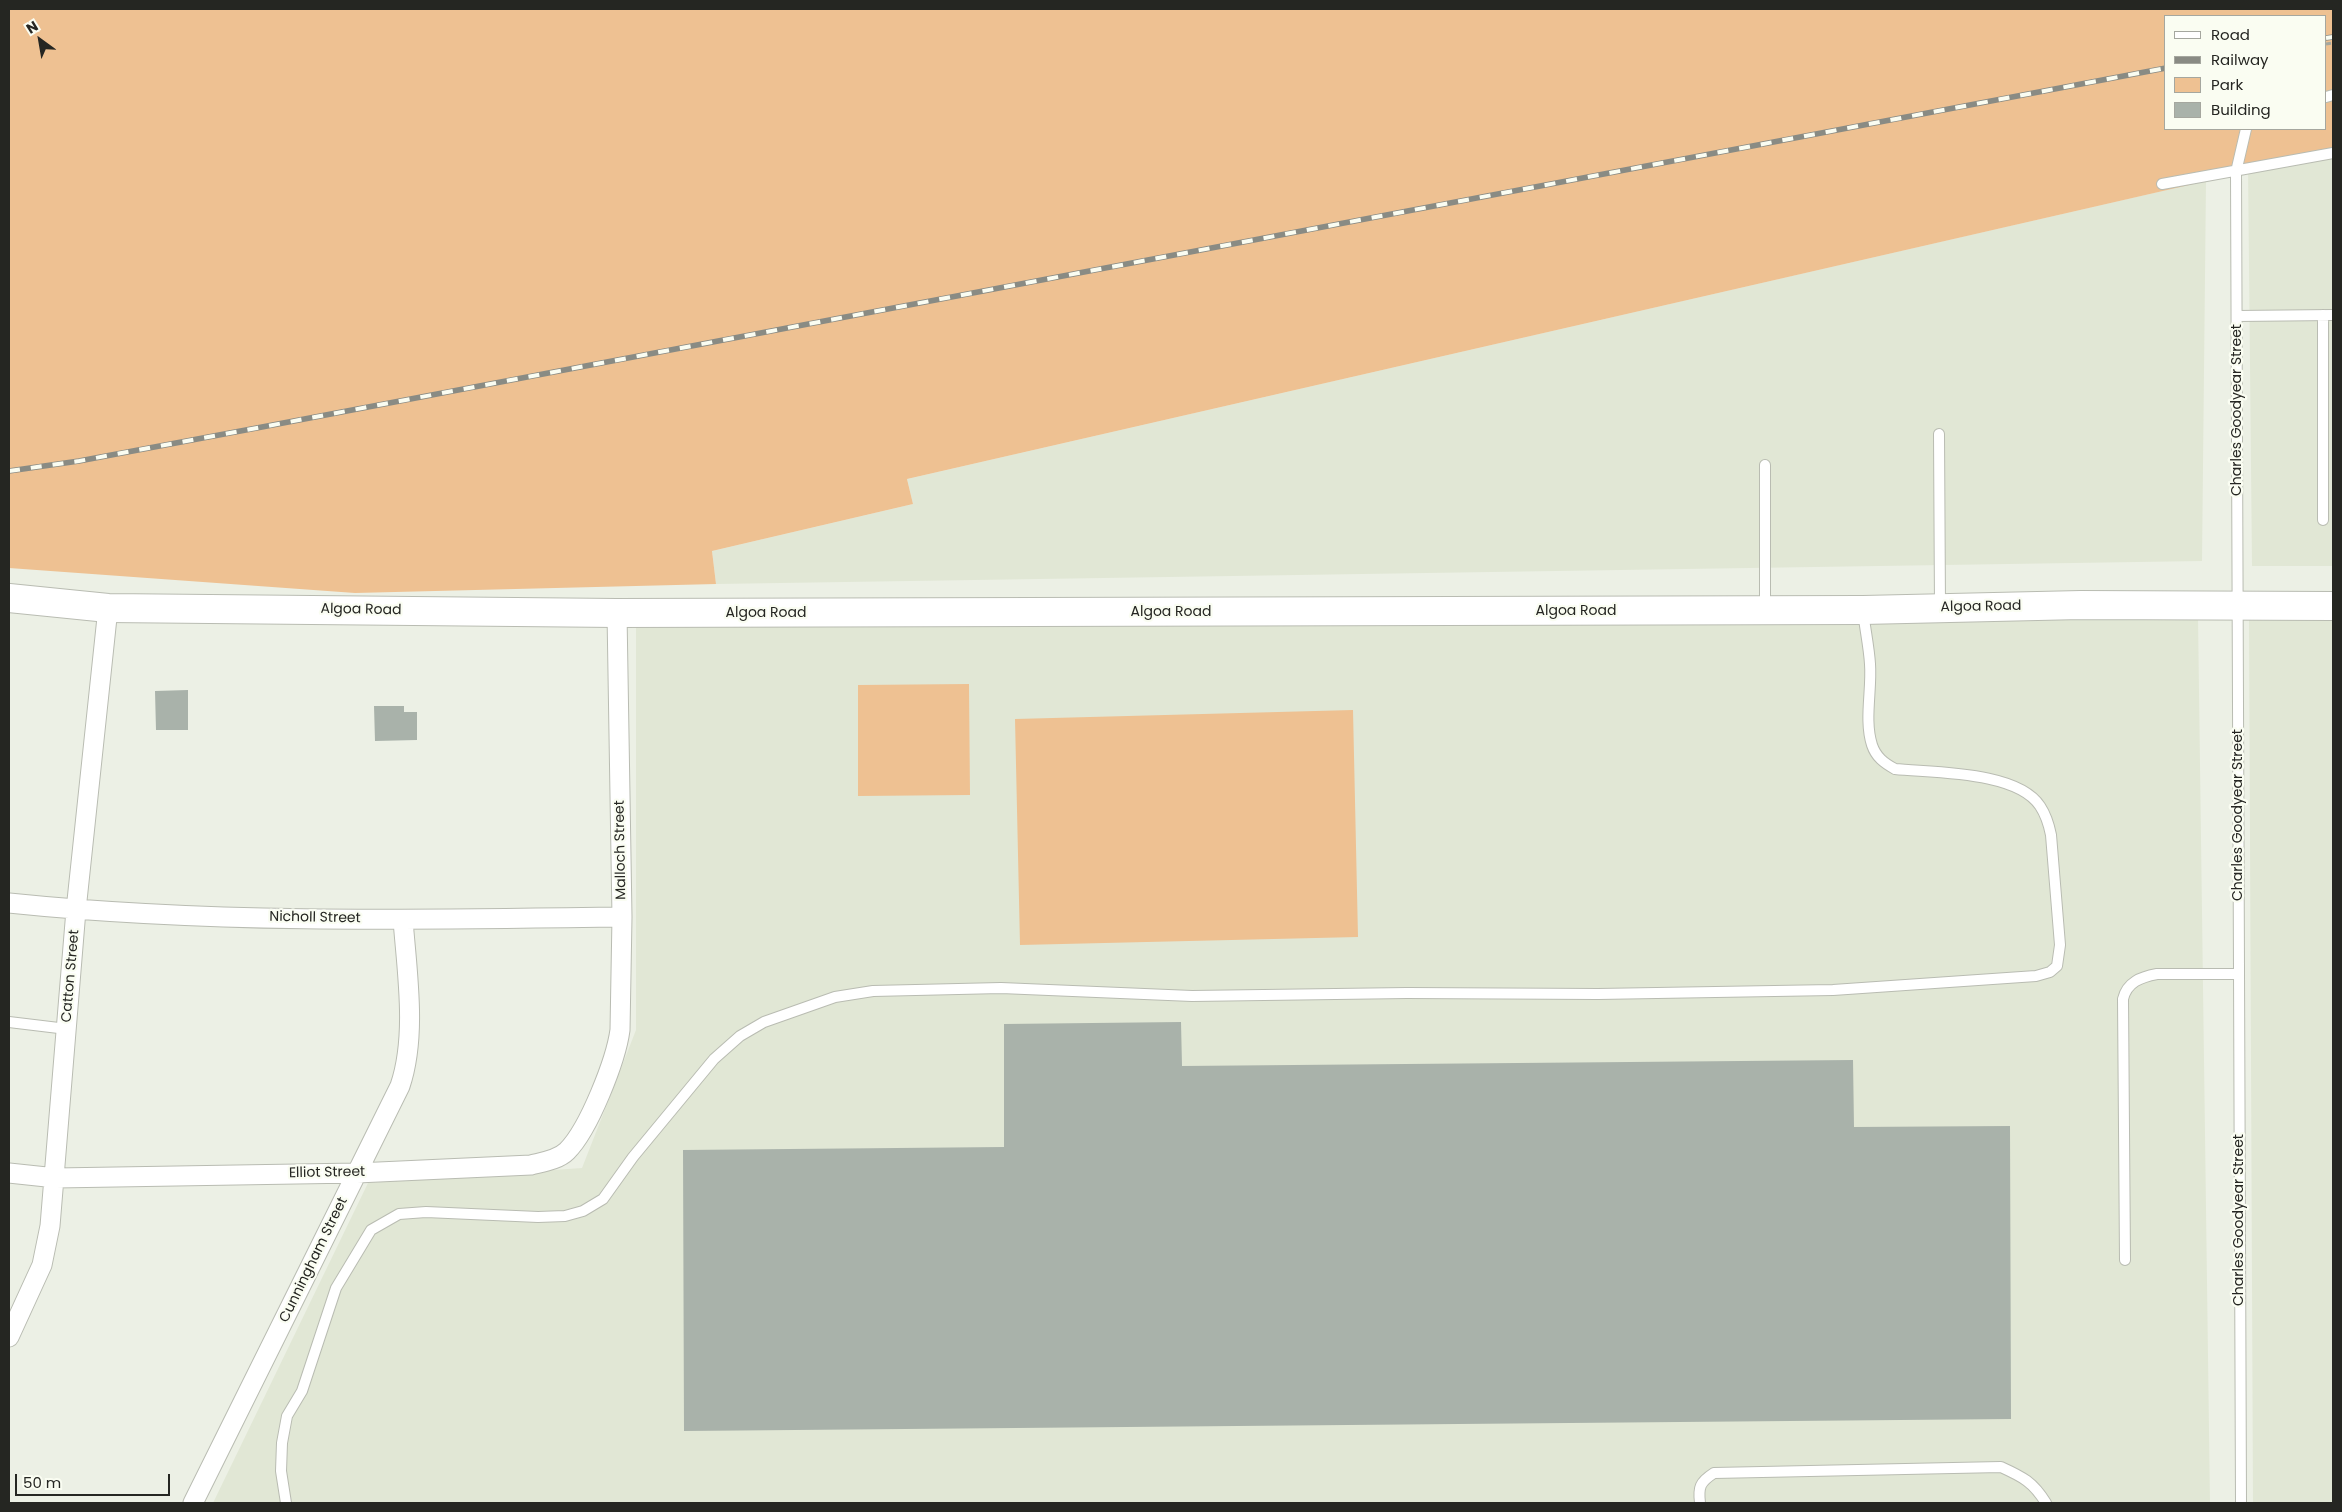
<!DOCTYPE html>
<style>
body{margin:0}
#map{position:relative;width:2342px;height:1512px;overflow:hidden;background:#ecf0e5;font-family:Poppins,sans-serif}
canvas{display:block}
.frame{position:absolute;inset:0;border:10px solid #252622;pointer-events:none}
.legend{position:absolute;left:2164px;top:15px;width:162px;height:115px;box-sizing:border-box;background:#fafdf2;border:1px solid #a5a79f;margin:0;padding:6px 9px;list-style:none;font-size:15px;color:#252622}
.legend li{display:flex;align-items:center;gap:10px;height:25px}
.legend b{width:25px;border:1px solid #a5a79f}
.north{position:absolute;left:15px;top:15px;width:50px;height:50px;-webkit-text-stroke:4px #fafdf2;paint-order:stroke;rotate:328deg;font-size:14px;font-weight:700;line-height:20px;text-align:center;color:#252622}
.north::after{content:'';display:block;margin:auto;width:18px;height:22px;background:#252622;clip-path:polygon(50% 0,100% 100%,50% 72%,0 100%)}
.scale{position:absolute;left:15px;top:1474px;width:155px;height:22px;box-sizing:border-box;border:2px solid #252622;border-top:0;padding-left:6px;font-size:15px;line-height:18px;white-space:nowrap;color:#252622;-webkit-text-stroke:4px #fafdf2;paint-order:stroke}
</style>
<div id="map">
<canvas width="2342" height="1512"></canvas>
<div class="frame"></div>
<ul class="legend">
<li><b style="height:6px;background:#fff"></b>Road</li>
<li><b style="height:6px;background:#898b84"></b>Railway</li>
<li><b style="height:14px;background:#eec192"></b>Park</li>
<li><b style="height:14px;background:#a9b2aa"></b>Building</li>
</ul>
<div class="north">N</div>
<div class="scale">50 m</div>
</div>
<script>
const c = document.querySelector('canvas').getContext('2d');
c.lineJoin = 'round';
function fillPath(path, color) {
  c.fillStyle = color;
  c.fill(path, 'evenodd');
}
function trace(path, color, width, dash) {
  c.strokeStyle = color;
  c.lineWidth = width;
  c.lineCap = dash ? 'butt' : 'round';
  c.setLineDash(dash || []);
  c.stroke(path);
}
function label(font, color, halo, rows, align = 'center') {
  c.font = font + ' Poppins,sans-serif';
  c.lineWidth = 4.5;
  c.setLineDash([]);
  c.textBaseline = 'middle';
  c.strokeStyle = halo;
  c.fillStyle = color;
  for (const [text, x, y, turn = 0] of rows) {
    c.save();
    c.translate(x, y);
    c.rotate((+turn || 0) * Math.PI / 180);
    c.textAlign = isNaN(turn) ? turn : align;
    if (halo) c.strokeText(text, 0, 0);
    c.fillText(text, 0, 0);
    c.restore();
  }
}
const built = new Path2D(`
 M 2333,148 L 2333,566 L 2252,566 L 2248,164 Z
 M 2206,181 L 2202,561 L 716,584 L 712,551 L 913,504 L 907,479 Z
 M 2198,617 L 2210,1503 L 213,1503 L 368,1183 L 582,1168 L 636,1030 L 636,621 Z
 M 2249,619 L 2333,620 L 2333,1503 L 2253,1503 Z`);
const green = new Path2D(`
 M 9,9 L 2333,9 L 2333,152 L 907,479 L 913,504 L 712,551 L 716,584 L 355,593 L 9,568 ZM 2166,16 L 2326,16 L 2326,129 L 2166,129 Z
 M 969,684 L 970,795 L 858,796 L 858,685 Z
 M 1353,710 L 1358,937 L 1020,945 L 1015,719 Z`);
const building = new Path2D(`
 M 188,690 L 188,730 L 156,730 L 155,691 Z
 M 374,706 L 404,706 L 404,712 L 417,712 L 417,740 L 375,741 Z
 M 1181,1022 L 1182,1066 L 1853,1060 L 1854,1127 L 2010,1126 L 2011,1419 L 684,1431 L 683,1150 L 1004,1147 L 1004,1024 Z`);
const path = new Path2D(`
 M 2326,44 L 2333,43`);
const lane = new Path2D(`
 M 2326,97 L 2333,95
 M 2162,184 L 2333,153
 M 2237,316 L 2333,315
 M 1939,434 L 1940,607
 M 2323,520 L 2323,315
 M 1765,609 L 1765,465
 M 9,1022 L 67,1029
 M 2125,1260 L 2123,999 C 2127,982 2141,977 2157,974 L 2238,974
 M 286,1503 L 281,1471 L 282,1443 L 287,1416 L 302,1391 L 336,1288 L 371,1230 L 399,1214 L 426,1212 L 538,1217 L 565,1216 L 583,1211 L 603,1199 L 633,1157 L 714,1059 L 740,1036 L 764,1022 L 835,997 L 873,991 L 1001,988 L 1192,996 L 1407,993 L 1598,994 L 1833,990 L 2036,976 L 2050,972 L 2057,966 L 2060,945 L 2051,835 C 2049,825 2046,815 2040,806 C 2017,771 1934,773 1895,769 C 1884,763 1876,757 1872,745 C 1864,720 1872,690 1870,664 C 1869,647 1865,629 1863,611
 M 1700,1503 C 1698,1487 1700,1482 1714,1473 L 2001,1467 C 2023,1477 2033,1482 2046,1503
 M 2241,1503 L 2236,172 L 2246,129`);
const street = new Path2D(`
 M 9,903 C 212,924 418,920 622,917
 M 9,1173 L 56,1178 L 357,1173 L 531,1165 C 543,1162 558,1160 567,1151 C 589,1129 616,1060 620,1030 L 622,917 L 617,613
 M 9,1337 L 42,1265 L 50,1226 L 76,910 L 108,608
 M 193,1503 L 400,1086 C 417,1036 407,972 403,920`);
const secondary = new Path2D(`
 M 9,598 L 108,608 L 617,613 L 1863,610 L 2081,605 L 2333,606`);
const rail = new Path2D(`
 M 2326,38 L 2333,37
 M 9,471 L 79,461 L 262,427 L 2166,68`);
const streetNames = [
 ["Charles Goodyear Street",2237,410,-90],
 ["Algoa Road",1981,607,-1],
 ["Algoa Road",361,610,1],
 ["Algoa Road",1576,611],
 ["Algoa Road",1171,612],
 ["Algoa Road",766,613],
 ["Charles Goodyear Street",2238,815,-90],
 ["Malloch Street",621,850,-91],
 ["Nicholl Street",315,918,1],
 ["Catton Street",71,976,-85],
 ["Elliot Street",327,1173,-1],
 ["Charles Goodyear Street",2239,1220,-90],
 ["Cunningham Street",314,1260,-64]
];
fillPath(built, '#e1e7d5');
fillPath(green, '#eec192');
fillPath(building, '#a9b2aa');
trace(lane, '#b9bcb2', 12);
trace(street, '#b9bcb2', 21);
trace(secondary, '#b9bcb2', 30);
trace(path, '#a4a79f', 3, [5, 2.5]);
trace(lane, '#fff', 10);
trace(street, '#fff', 19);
trace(secondary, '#fff', 28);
trace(rail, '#898b84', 5.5);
trace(rail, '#fafdf2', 4, [11]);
label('14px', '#252622', '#fafdf2', streetNames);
</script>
